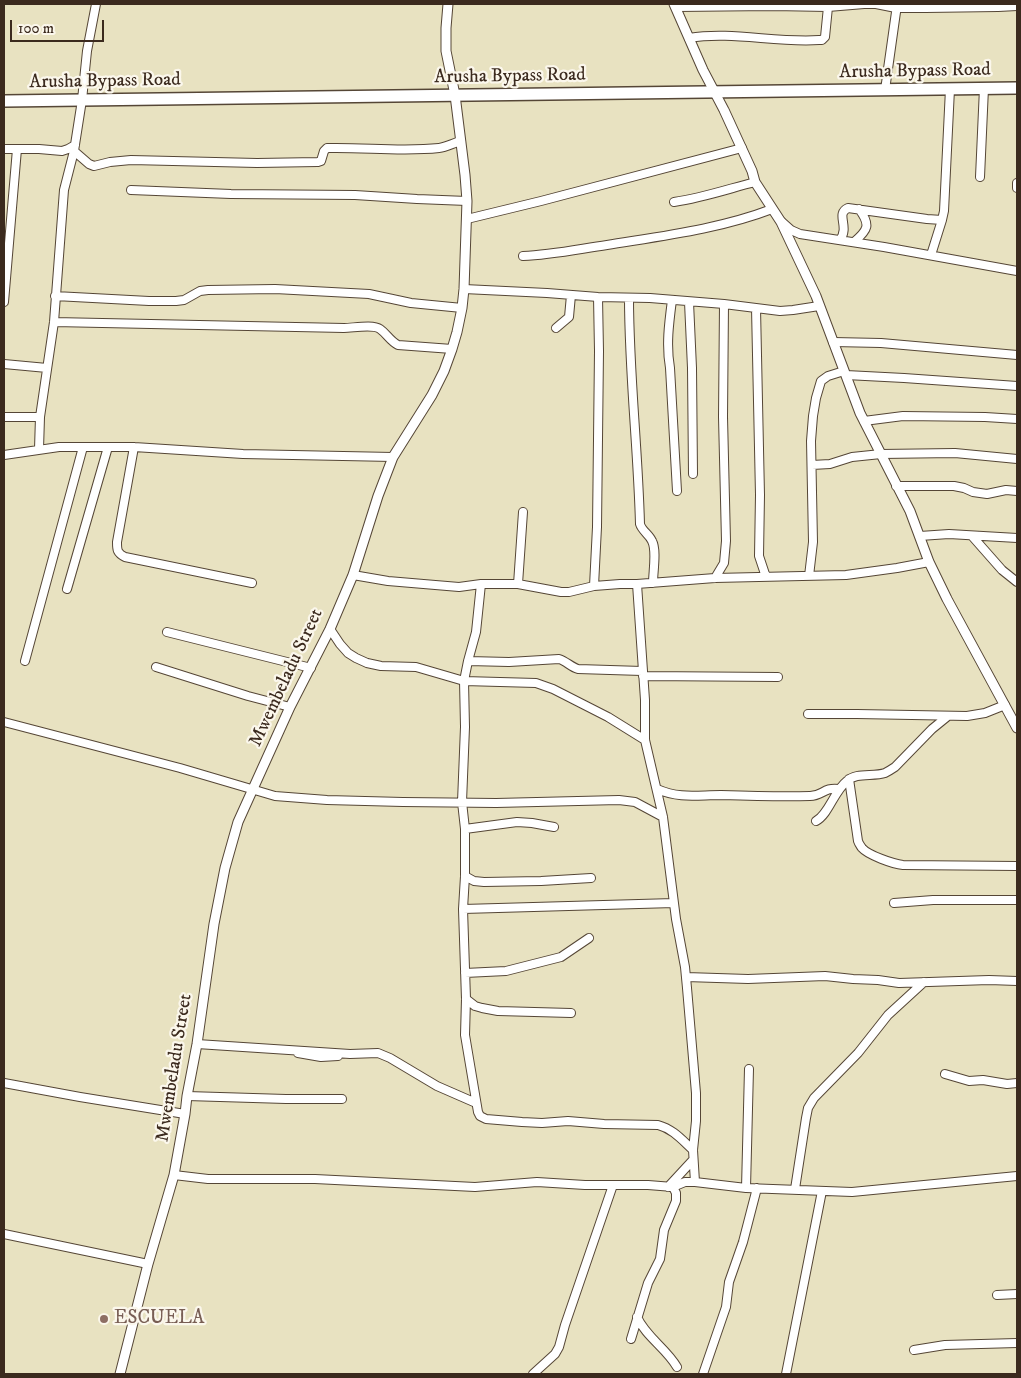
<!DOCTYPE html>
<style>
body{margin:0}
#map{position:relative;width:1021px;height:1378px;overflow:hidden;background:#e8e2c1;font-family:"IM FELL DW Pica",serif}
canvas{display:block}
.frame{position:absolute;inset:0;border:5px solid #3b2a1e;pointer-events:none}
.scale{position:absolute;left:10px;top:20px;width:94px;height:22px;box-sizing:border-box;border:2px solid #3b2a1e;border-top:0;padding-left:6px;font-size:15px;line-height:18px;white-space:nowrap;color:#3b2a1e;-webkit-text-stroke:4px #fbf7ec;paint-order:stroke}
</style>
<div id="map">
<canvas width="1021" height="1378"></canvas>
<div class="frame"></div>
<div class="scale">100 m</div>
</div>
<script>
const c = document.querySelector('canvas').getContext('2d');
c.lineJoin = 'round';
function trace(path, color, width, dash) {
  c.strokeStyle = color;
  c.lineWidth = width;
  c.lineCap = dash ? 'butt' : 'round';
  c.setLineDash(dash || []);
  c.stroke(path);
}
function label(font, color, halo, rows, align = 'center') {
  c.font = font + ' "IM FELL DW Pica",serif';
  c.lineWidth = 4.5;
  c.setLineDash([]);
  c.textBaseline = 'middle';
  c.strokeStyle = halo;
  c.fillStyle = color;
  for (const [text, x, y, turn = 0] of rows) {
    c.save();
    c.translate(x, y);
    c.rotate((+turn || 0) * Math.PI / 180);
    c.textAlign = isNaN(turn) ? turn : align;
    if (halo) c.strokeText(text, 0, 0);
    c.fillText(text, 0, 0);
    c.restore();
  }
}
const minor = new Path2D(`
 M 676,7 L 773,6 L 828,7 L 864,4 L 876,4 L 896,8 L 925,8 L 998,7 L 1017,6
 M 689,38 C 732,31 775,43 819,40 L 822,40 L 825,37 L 828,7
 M 885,90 L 897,5
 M 4,149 L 39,149 L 62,151 L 68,149 L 75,145
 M 74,151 L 89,164 L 94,166 L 110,162 L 131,160 L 257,163 L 318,162 L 321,161 L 324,151 L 327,148 C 364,147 402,152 439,148 C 447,147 453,143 461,141
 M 980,177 L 984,88
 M 1017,188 L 1017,183
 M 131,190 L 231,194 L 355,195 L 417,199 L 467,201
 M 674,202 C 702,198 728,189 755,182
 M 467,219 L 541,201 L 742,148
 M 782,222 L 791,230 L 800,234 L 884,247 L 1017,271
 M 840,240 C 850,226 835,214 848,208 L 927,219 L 942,220
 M 854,242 C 868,230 871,225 859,209
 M 931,255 L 942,220 L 944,211 L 950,89
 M 523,256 C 551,255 579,249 607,245 C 662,236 720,229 772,209
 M 464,289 L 547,293 L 598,297 L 650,298 L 724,304 L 780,311 L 793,310 L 819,306
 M 55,296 L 149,301 L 176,301 L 184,300 L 200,291 L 208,290 L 275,289 L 369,294 L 411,303 L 462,308
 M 629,298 C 629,373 638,448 640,524 C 642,531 649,534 652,541 C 657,550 653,572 653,583
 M 672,300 C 669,323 666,345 670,368 L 677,491
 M 4,302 L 17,149
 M 689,302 L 692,368 L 693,474
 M 756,308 L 760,495 L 759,556 L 766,577
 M 54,322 L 344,328 C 353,328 373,324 380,329 C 387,334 390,341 398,345 L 452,349
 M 556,328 L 569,317 L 571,295
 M 833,342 L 881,343 L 1017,355
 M 4,364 L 47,368
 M 846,375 L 904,378 L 1017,386
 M 4,417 L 40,417
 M 864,421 L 903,416 L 985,417 L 1017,419
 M 134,447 L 117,542 C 117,550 117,553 125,557 L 252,583
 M 39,449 L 40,417 L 54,322 L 64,190 L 74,151 L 82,100 L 87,51 L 96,4
 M 4,455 L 59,447 L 134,447 L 243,454 L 393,457
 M 812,465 L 830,464 L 852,457 L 881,454 L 955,453 L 1017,459
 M 896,486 L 954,486 L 964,488 L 973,492 L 987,494 L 1006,490 L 1017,491
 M 920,536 L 949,534 L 1017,538
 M 972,536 L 1002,570 L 1017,582
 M 353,575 L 388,581 L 459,587 L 481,584 L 518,584 L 561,592 L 569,592 L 594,586 L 620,584 L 637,584 L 715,578 L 846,575 L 897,568 L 929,562
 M 809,576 L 813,542 L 811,441 L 813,416 L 816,398 L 821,381 L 828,376 L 844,371
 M 715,578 L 724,563 L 726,541 L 723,417 L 724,304
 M 481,584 L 476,632 L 468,661 L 464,681 L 465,727 L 462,802 L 465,829 L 465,876 L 463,909 L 466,999 L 465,1035 L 478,1112 L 480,1116 L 486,1119 L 522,1122 L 542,1123 L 568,1121 L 604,1124 L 658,1125 C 673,1129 682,1140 693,1150
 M 518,584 L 523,512
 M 637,584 L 645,700 L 645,740 L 663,817 L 676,919 L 685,967 L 687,988 L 696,1093 L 696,1121 L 693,1150 L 695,1182
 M 594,586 L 597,527 L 599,351 L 598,297
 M 67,589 L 108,447
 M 330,629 L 340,644 L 348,653 L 356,658 L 367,663 L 381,666 L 416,667 L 464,681 L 536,683 L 553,689 L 608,717 L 645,740
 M 167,632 L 311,668
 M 25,661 L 83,447
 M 468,661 L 509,662 L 559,659 C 566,661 571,667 578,669 L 642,671
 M 156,667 L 248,696 L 290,707
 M 643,676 L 778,677
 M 808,714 L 857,714 L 967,716 L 985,713 L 1005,705
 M 4,722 L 180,768 L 275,796 L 327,800 L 403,802 L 496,803 L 619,800 L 635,802 L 663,817
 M 849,779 L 858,841 C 859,844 860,845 862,848 C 868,855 893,864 903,865 L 1017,866
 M 657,789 C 680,799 697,795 721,795 C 751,796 781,797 810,796 C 823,796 823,787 839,789
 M 816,821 C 829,814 834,791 847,781 C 856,772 873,777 885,773 C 889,771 892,769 895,767 L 932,729 L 948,716
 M 465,829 L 517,822 L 532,823 L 554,827
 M 465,876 L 474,881 L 484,882 L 541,881 L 591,878
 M 894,903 L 933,900 L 1017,900
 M 463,909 L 674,903
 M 465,973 L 506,971 L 561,957 L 589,938
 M 686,977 L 748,979 L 825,976 L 853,979 L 878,980 L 899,983 L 989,980 L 1017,981
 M 466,999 L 475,1006 L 482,1008 L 498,1011 L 571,1013
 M 197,1044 L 350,1054 L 378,1053 L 390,1058 L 437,1086 L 476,1103
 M 298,1053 L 321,1057 L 338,1056
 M 945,1074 L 969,1081 L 983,1080 L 1007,1084 L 1017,1083
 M 4,1083 L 80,1097 L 185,1114
 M 187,1096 L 286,1099 L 342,1099
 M 174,1175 L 208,1179 L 315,1179 L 475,1187 L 537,1182 L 585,1185 L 648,1185 L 673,1187 L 685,1182 L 695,1182 L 746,1188 L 852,1192 L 1017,1176
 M 668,1187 L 693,1160
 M 746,1188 L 749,1069
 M 795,1189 L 806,1118 L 808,1108 L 814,1098 L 858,1053 L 888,1015 L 924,982
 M 4,1234 L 148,1264
 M 997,1295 L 1017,1294
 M 637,1317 C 646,1337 666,1348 677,1367
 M 631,1339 L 648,1283 L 660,1259 L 664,1230 L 676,1201 L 676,1193 L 673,1187
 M 914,1350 L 945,1345 L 1017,1343
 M 533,1374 L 555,1354 L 559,1347 L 565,1325 L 613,1185
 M 703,1374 L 726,1307 L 729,1282 L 743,1242 L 757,1188
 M 786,1374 L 822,1191`);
const tertiary = new Path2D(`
 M 674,4 L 703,70 L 724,110 L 752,171 L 755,182 L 781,222 L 816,296 L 860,413 L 910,511 L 929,562 L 947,599 L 1017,728
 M 120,1374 L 148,1264 L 174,1175 L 185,1114 L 187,1096 L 197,1044 L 214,924 L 225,868 L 238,822 L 290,707 L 330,629 L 353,575 L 378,496 L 393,457 L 432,395 L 444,371 L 452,349 L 457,332 L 462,308 L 464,289 L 467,201 L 465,175 L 455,95 L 446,51 L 446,28 L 448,4`);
const primary = new Path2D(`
 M 4,101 L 1017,88`);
const markers = [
 [104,1319,5,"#8d6e63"]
];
const streetNames = [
 ["Arusha Bypass Road",915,72,-1],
 ["Arusha Bypass Road",510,77,-1],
 ["Arusha Bypass Road",105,82,-1],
 ["Mwembeladu Street",287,678,-65],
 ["Mwembeladu Street",175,1068,-81]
];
const educationNames = [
 ["ESCUELA",114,1319]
];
trace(minor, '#554636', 10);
trace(tertiary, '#554636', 11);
trace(primary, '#554636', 14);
trace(minor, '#fff', 8);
trace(tertiary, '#fff', 9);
trace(primary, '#fff', 11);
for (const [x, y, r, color] of markers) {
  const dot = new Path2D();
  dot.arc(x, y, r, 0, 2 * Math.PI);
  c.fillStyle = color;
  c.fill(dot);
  trace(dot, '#fbf7ec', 2);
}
label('19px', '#3b2a1e', '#fbf7ec', streetNames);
label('19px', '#785e54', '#fbf7ec', educationNames, 'left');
</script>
